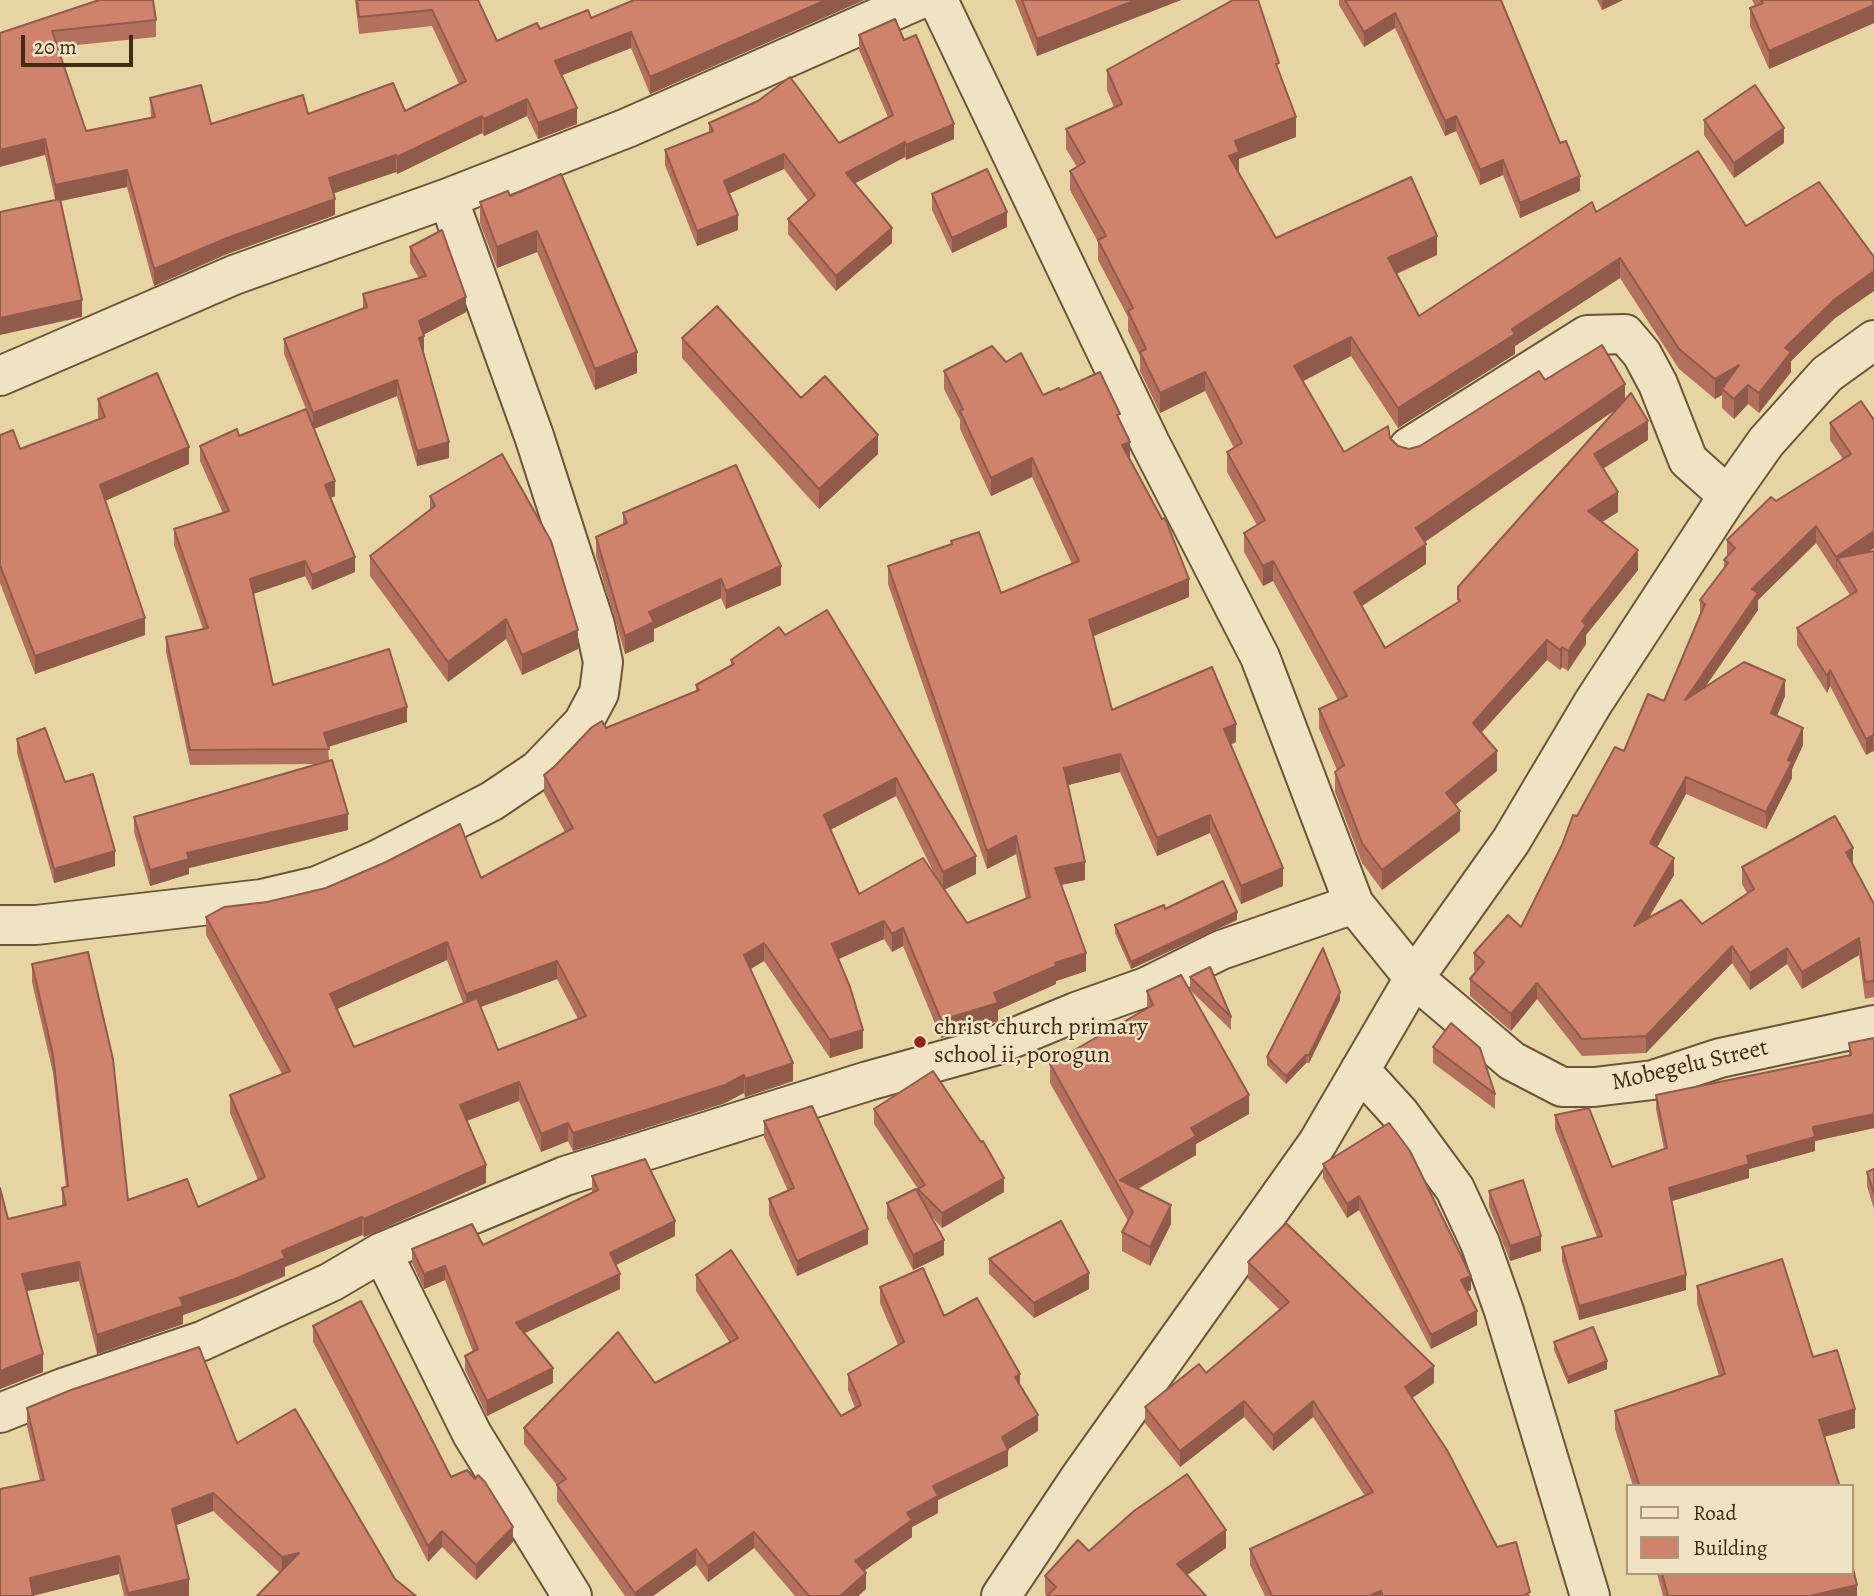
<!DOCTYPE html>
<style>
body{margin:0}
#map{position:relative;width:1874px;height:1596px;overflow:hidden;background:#e7d4a3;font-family:Alegreya,serif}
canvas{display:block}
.legend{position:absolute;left:1626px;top:1484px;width:228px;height:91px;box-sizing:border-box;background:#efe3c3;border:2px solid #aa997d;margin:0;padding:9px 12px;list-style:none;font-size:21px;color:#422b14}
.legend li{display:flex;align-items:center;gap:14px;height:35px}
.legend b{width:35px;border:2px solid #aa997d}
.scale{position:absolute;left:21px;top:35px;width:112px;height:32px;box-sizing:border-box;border:4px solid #422b14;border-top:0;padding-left:9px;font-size:21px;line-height:24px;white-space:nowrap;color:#422b14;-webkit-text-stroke:5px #efe3c3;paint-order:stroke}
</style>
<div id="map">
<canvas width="1874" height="1596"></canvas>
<ul class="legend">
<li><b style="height:9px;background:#efe3c3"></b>Road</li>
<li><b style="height:19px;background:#cf826c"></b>Building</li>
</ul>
<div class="scale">20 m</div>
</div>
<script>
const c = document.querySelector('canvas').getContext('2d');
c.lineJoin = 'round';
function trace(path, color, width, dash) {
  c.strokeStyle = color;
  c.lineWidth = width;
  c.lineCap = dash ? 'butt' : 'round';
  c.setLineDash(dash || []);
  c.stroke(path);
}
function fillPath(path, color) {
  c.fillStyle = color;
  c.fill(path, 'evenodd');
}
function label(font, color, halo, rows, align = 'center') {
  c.font = font + ' Alegreya,serif';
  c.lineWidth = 5;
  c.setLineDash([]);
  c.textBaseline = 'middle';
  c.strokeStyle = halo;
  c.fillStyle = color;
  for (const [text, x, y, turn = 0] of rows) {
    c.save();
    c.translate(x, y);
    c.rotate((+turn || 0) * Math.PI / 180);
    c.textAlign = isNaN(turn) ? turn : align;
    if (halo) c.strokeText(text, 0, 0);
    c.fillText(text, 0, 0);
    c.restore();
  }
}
const minor = new Path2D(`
 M 938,0 L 1150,443 L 1260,657 L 1354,904 L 1414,978 L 1512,1061 L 1562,1087 L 1594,1087 L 1653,1080 L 1720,1058 L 1874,1025
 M 0,376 L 234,275 L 448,198 L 627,128 L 918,0
 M 1409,447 L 1587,335 L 1625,334 L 1642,354 L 1658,384 L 1688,460 L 1728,496
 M 0,925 L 36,925 L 262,899 L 317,886 L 377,860 L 492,801 L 538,770 L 583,723 L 599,693 L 603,662 L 595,625 L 534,436 L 448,198
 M 1360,1070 L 1400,1114 L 1455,1189 L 1480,1243 L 1504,1311 L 1590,1596
 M 382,1252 L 472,1434 L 572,1596
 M 0,1413 L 63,1388 L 202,1341 L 331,1282 L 382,1252 L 565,1176 L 868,1081 L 994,1046 L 1076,1012 L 1146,987 L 1221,950 L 1354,904
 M 1001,1596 L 1081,1476 L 1317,1144 L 1414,978 L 1511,841 L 1593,703 L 1728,496 L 1766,442 L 1827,374 L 1874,340`);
const wall = new Path2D(`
 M 355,0 L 478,0 L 497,41 L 540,29 L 591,18 L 864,0 L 650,94 L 631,48 L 562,75 L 577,124 L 538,139 L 527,116 L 484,136 L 482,133 L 397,174 L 396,172 L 333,193 L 335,215 L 227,254 L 154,286 L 127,187 L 61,201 L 82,317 L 45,155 L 0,33 L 156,20 L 156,37 L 57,47 L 86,131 L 151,118 L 150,98 L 211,124 L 308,114 L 405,111 L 459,84 L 432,26 L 359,34 Z
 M 1015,0 L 1181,0 L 1037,56 Z
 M 1339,0 L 1501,0 L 1580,191 L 1520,218 L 1503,175 L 1480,185 L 1456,131 L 1445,136 L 1395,28 L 1364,47 L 1339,5 Z
 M 1597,0 L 1623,0 L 1602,10 Z
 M 1752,0 L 1874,0 L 1874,23 L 1769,69 L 1750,26 L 1750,8 L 1755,6 Z
 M 859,35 L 904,40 L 954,139 L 906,160 L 905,157 L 854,184 L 892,243 L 836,291 L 788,234 L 788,219 L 808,201 L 784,169 L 729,193 L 738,230 L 697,246 L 665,165 L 665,150 L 709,133 L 709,123 L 839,143 L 888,117 L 859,50 Z
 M 1107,70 L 1279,73 L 1296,137 L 1239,159 L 1239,172 L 1238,172 L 1276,238 L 1437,255 L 1397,274 L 1419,316 L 1596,212 L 1746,226 L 1834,319 L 1791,361 L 1791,372 L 1759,413 L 1748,404 L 1734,419 L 1722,408 L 1722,395 L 1715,399 L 1679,369 L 1620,278 L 1515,346 L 1515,354 L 1398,428 L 1351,356 L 1302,381 L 1344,452 L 1390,438 L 1398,446 L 1409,449 L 1420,446 L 1545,380 L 1625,399 L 1648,440 L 1603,469 L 1618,512 L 1602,522 L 1638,570 L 1586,635 L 1586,644 L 1568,671 L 1562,667 L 1560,670 L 1547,660 L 1481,733 L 1497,771 L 1455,805 L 1460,831 L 1382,890 L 1362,863 L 1335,792 L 1335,772 L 1337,770 L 1319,728 L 1319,709 L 1338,700 L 1273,581 L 1263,586 L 1244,552 L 1244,533 L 1257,525 L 1227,472 L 1227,452 L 1234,448 L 1205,391 L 1160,413 L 1140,371 L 1140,356 L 1128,331 L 1128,317 L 1098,260 L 1098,242 L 1070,190 L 1070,171 L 1077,167 L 1066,149 L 1066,129 L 1114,107 L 1107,90 ZM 1615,410 L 1458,587 L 1458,603 L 1385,648 L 1362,606 L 1426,564 L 1425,542 Z
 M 1704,120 L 1784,143 L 1734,178 L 1704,135 Z
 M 561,174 L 637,373 L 595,390 L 537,252 L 497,268 L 480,223 L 480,202 L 510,196 Z
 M 932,194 L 1007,227 L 952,253 L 932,210 Z
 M 410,247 L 466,312 L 423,335 L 424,352 L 449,458 L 417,466 L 397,396 L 314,429 L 335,496 L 331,498 L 355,572 L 312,590 L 305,576 L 253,594 L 273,685 L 407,722 L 328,747 L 329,760 L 348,830 L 189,868 L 189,874 L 150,886 L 134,832 L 134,817 L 315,764 L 190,765 L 166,652 L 166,637 L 203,629 L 174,545 L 174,529 L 223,513 L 200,461 L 200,446 L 239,436 L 306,409 L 284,354 L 284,339 L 363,308 L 363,294 L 419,278 L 410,263 Z
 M 682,338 L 801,398 L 878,454 L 819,509 L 682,358 Z
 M 1006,362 L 1043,395 L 1060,390 L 1120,421 L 1130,460 L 1189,597 L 1093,636 L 1112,710 L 1236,742 L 1230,745 L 1283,886 L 1241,904 L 1210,833 L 1157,856 L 1120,772 L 1068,785 L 1085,880 L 1061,885 L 1086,971 L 1056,981 L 1056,984 L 998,1010 L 998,1021 L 941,1038 L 903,946 L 892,952 L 884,939 L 838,959 L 863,1048 L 830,1058 L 764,961 L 750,969 L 793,1081 L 745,1097 L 744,1093 L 725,1103 L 573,1151 L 568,1141 L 541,1152 L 519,1101 L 467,1121 L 486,1183 L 364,1237 L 362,1235 L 285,1267 L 285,1276 L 235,1297 L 183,1315 L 183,1324 L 97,1354 L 79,1281 L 27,1291 L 43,1372 L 0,1389 L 0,1188 L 8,1219 L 62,1206 L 62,1188 L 66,1187 L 53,1073 L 32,982 L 32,964 L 128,1200 L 198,1207 L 258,1180 L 230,1113 L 230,1095 L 282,1074 L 206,935 L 206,917 L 481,878 L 565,832 L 544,793 L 544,775 L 606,728 L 696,691 L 696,685 L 731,665 L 731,660 L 785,635 L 976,874 L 944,890 L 967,923 L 1026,899 L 1016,854 L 987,869 L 888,584 L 888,566 L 951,545 L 951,541 L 1001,593 L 1072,564 L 1032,477 L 991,496 L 960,429 L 960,420 L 944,389 L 944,371 ZM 896,796 L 938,881 L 859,894 L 830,830 ZM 447,960 L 463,1003 L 354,1047 L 337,1009 ZM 557,979 L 578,1019 L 498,1050 L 481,1007 Z
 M 98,399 L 189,464 L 105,501 L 145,635 L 35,674 L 0,583 L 0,435 L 20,449 L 99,419 L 98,417 Z
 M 1874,420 L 1874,548 L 1869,552 L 1874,551 L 1874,753 L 1873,751 L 1866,755 L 1830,686 L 1827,693 L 1797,645 L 1797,628 L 1850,595 L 1816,543 L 1758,600 L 1758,610 L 1706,686 L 1785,696 L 1777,716 L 1803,745 L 1792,769 L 1792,778 L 1766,829 L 1686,794 L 1657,848 L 1674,875 L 1648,918 L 1702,924 L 1747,893 L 1742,884 L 1742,867 L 1853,864 L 1874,904 L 1874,997 L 1865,999 L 1859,955 L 1802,989 L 1787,964 L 1750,990 L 1732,963 L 1646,1053 L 1582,1056 L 1537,999 L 1511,1031 L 1470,996 L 1470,979 L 1476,972 L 1474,970 L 1474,953 L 1521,927 L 1577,816 L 1624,751 L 1664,701 L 1700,615 L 1700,600 L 1724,569 L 1724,560 L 1727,556 L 1727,540 L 1776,501 L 1843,459 L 1830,440 L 1830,423 Z
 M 430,496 L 578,649 L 522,675 L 506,639 L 448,682 L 370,576 L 370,556 L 430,510 Z
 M 623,513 L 781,585 L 726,609 L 721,598 L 654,629 L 654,641 L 625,654 L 596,556 L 596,537 L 623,525 Z
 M 17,739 L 115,866 L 54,883 L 17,753 Z
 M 1165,909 L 1237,920 L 1131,969 L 1115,933 L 1115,925 Z
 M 1190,977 L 1231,1017 L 1231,1030 L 1190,990 Z
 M 1147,991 L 1249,1114 L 1196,1144 L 1196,1155 L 1138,1189 L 1171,1224 L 1150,1266 L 1122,1251 L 1122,1232 L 1128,1221 L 1050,1083 L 1050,1064 L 1147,1008 Z
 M 1340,1000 L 1309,1063 L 1306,1063 L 1286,1084 L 1267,1065 L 1267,1057 Z
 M 1874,1038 L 1874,1128 L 1815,1141 L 1815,1151 L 1749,1169 L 1749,1178 L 1671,1201 L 1686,1290 L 1579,1320 L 1562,1261 L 1562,1247 L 1597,1237 L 1555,1129 L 1555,1115 L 1612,1167 L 1664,1149 L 1656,1109 L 1656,1095 L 1849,1055 L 1849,1043 Z
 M 1433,1047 L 1495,1094 L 1495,1109 L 1433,1063 Z
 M 874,1109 L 1004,1192 L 942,1228 L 932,1217 L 944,1255 L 913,1270 L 887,1218 L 887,1203 L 918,1192 L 918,1189 L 874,1124 Z
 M 764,1121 L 868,1244 L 797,1276 L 769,1215 L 769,1199 L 788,1191 L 764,1137 Z
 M 1323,1164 L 1471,1290 L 1467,1292 L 1477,1325 L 1431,1349 L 1359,1210 L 1347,1218 L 1323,1178 Z
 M 1874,1169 L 1874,1209 L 1867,1186 L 1867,1172 Z
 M 592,1176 L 675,1236 L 615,1265 L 620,1289 L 525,1333 L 553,1383 L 487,1416 L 465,1370 L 465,1356 L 473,1352 L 445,1280 L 424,1289 L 412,1263 L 412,1249 L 483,1245 L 593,1193 L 592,1191 Z
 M 1489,1191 L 1541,1251 L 1510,1261 L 1489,1207 Z
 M 989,1259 L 1089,1289 L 1034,1318 L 989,1274 Z
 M 1248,1262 L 1434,1383 L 1412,1398 L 1497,1547 L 1530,1596 L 1265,1596 L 1250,1565 L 1250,1549 L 1365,1496 L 1313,1417 L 1273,1451 L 1244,1417 L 1180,1467 L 1145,1423 L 1145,1407 L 1206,1373 L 1280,1310 L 1248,1279 Z
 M 696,1275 L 841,1416 L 855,1408 L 848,1390 L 848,1374 L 898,1345 L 880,1303 L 880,1287 L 944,1316 L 1020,1385 L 1038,1431 L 1008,1449 L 1008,1466 L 938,1500 L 938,1513 L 912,1527 L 912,1537 L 864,1571 L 866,1589 L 858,1596 L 795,1596 L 754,1548 L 708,1582 L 696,1565 L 653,1596 L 625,1596 L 557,1501 L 557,1485 L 524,1444 L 524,1428 L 655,1383 L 730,1343 L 696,1291 Z
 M 1697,1286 L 1813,1357 L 1855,1428 L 1825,1437 L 1839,1486 L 1633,1486 L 1615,1429 L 1615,1411 L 1719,1376 L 1697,1304 Z
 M 313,1326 L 513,1542 L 476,1580 L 442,1547 L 428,1562 L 313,1342 Z
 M 1554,1342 L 1607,1369 L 1568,1384 L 1554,1350 Z
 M 27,1408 L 237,1443 L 395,1579 L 280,1573 L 213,1511 L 176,1525 L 189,1596 L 124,1596 L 119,1574 L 33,1596 L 40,1481 L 27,1426 Z
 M 1226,1548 L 1187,1575 L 1047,1596 L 1045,1594 L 1045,1576 L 1089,1551 Z
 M 1657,1573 L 1851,1573 L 1857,1596 L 1663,1596 Z`);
const shadedWall = new Path2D(`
 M 826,0 L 864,0 L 650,94 L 650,77 Z
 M 1136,0 L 1181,0 L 1037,56 L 1037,39 Z
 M 1602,0 L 1623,0 L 1602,10 Z
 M 1869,0 L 1874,0 L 1874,23 L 1769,69 L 1769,51 Z
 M 1395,13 L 1395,28 L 1364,47 L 1364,32 Z
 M 631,32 L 631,48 L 555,78 L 555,61 Z
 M 527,99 L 527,116 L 484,136 L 484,119 Z
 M 577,108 L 577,124 L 538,139 L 538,123 Z
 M 482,116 L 482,133 L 397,174 L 397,157 Z
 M 1456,116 L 1456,131 L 1445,136 L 1445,121 Z
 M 1296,117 L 1296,137 L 1239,159 L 1239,172 L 1229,176 L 1229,156 L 1235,141 Z
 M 954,124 L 954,139 L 906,160 L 906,145 Z
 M 1784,128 L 1784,143 L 1734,178 L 1734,163 Z
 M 45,139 L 45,155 L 0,167 L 0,150 Z
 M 905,142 L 905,157 L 846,188 L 846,173 Z
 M 784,154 L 784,169 L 724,196 L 724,181 Z
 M 396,155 L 396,172 L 329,195 L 329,178 Z
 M 1503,160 L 1503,175 L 1480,185 L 1480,170 Z
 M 127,170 L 127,187 L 55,202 L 55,185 Z
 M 1580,176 L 1580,191 L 1520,218 L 1520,203 Z
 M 335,199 L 335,215 L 227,254 L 154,286 L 154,269 L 227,238 Z
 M 1007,212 L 1007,227 L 952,253 L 952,238 Z
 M 738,215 L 738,230 L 697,246 L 697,231 Z
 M 892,228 L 892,243 L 836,291 L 836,276 Z
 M 537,231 L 537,252 L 497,268 L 497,247 Z
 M 1437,236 L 1437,255 L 1388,277 L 1388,258 Z
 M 1620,258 L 1620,278 L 1515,346 L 1515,354 L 1398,428 L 1398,408 L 1512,329 Z
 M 1874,271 L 1874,291 L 1834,319 L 1791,361 L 1791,372 L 1759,413 L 1759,393 L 1785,348 L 1834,300 Z
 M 466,297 L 466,312 L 419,337 L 419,321 Z
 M 82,300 L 82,317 L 0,335 L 0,318 Z
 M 424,336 L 424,352 L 419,338 Z
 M 1351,337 L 1351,356 L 1294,386 L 1294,366 Z
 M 637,352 L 637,373 L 595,390 L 595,369 Z
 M 1739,365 L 1722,389 L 1722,395 L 1715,399 L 1715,379 Z
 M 1205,372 L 1205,391 L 1160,413 L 1160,393 Z
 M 397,380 L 397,396 L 313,429 L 313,413 Z
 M 1625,384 L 1625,403 L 1416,548 L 1416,528 Z
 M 1748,385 L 1748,404 L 1734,419 L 1734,399 Z
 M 1648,421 L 1648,440 L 1594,474 L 1594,454 Z
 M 878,435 L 878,454 L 819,509 L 819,489 Z
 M 449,442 L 449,458 L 417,466 L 417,451 Z
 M 1130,442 L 1130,460 L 1122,445 Z
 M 189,447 L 189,464 L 100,503 L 100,485 Z
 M 1032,458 L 1032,477 L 991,496 L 991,478 Z
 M 335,481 L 335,496 L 325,500 L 325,485 Z
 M 1618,492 L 1618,512 L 1588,531 L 1588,511 Z
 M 1816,526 L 1816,543 L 1758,600 L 1758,610 L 1685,716 L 1685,700 L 1752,589 Z
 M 1874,531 L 1874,548 L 1844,569 L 1837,558 L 1836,574 L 1836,557 Z
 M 1426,544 L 1426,564 L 1354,611 L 1354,592 Z
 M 1638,550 L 1638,570 L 1586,635 L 1586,644 L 1568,671 L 1568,651 L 1582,621 Z
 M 355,557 L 355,572 L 312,590 L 312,575 Z
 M 305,561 L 305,576 L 250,595 L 250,579 Z
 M 1273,561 L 1273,581 L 1263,586 L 1263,566 Z
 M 781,566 L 781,585 L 726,609 L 726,591 Z
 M 721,579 L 721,598 L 654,629 L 654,641 L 625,654 L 625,636 L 649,612 Z
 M 1189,579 L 1189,597 L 1089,638 L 1089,620 Z
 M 145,618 L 145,635 L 35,674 L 35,656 Z
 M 506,619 L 506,639 L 448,682 L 448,662 Z
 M 578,630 L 578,649 L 522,675 L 522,655 Z
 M 1547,640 L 1547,660 L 1473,742 L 1473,723 Z
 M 1562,647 L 1562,667 L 1560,670 L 1560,650 Z
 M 1830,670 L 1830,686 L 1827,693 L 1827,676 Z
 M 1785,680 L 1785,696 L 1771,730 L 1771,713 Z
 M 407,707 L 407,722 L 324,748 L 324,733 Z
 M 1236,724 L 1236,742 L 1224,747 L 1224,729 Z
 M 1803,728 L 1803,745 L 1792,769 L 1792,778 L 1766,829 L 1766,812 Z
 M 1873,735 L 1873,751 L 1866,755 L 1866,739 Z
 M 1497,751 L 1497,771 L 1446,812 L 1446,793 Z
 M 1120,754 L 1120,772 L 1064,786 L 1064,768 Z
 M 1686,777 L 1686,794 L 1650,860 L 1650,843 Z
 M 896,778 L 896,796 L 824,833 L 824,815 Z
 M 1460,811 L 1460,831 L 1382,890 L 1382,870 Z
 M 348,814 L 348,830 L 189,868 L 189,874 L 150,886 L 150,870 L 187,853 Z
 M 1210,815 L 1210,833 L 1157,856 L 1157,838 Z
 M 1016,836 L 1016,854 L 987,869 L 987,851 Z
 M 1853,848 L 1853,865 L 1846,852 Z
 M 115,851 L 115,866 L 54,883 L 54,869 Z
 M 976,856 L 976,874 L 943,890 L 943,872 Z
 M 1674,858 L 1674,875 L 1634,943 L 1634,926 Z
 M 1085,862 L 1085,880 L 1055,886 L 1055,868 Z
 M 1283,868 L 1283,886 L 1241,904 L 1241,886 Z
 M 1237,912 L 1237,920 L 1131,969 L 1131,962 Z
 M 884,921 L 884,939 L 832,962 L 832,944 Z
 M 903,928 L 903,946 L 892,952 L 892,934 Z
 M 1859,938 L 1859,955 L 1802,989 L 1802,972 Z
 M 447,942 L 447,960 L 330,1012 L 330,994 Z
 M 764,943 L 764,961 L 744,973 L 744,955 Z
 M 1732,946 L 1732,963 L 1646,1053 L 1646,1036 Z
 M 1787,948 L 1787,964 L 1750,990 L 1750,973 Z
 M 1086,953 L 1086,971 L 1056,981 L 1056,984 L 998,1010 L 998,1021 L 941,1038 L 941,1020 L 1055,963 Z
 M 557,961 L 557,979 L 466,1012 L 466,994 Z
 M 1537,983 L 1537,999 L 1511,1031 L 1511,1014 Z
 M 1340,992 L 1340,1000 L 1309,1063 L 1309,1055 Z
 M 863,1030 L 863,1048 L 830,1058 L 830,1040 Z
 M 1306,1055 L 1306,1063 L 1286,1084 L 1286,1076 Z
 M 793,1063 L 793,1081 L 745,1097 L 745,1079 Z
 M 744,1075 L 744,1093 L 725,1103 L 573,1151 L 573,1133 Z
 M 519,1082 L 519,1101 L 460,1123 L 460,1105 Z
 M 1249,1095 L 1249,1114 L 1196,1144 L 1196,1155 L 1124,1196 L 1120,1180 L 1191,1128 Z
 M 1874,1114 L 1874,1128 L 1815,1141 L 1815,1151 L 1749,1169 L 1749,1178 L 1669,1202 L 1669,1188 L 1747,1156 L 1813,1127 Z
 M 568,1123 L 568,1141 L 541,1152 L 541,1134 Z
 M 486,1165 L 486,1183 L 364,1237 L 364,1219 Z
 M 1004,1178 L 1004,1192 L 942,1228 L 942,1213 Z
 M 1359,1196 L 1359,1210 L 1347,1218 L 1347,1204 Z
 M 1171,1205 L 1171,1224 L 1150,1266 L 1150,1247 Z
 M 362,1217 L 362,1235 L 285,1267 L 285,1276 L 235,1297 L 183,1315 L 183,1324 L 97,1354 L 97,1335 L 282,1251 Z
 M 675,1221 L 675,1236 L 610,1268 L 610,1253 Z
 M 868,1229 L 868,1244 L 797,1276 L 797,1261 Z
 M 1541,1236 L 1541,1251 L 1510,1261 L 1510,1246 Z
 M 944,1240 L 944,1255 L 913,1270 L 913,1255 Z
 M 79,1262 L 79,1281 L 22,1292 L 22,1274 Z
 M 445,1266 L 445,1280 L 424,1289 L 424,1274 Z
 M 1089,1273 L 1089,1289 L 1034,1318 L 1034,1303 Z
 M 620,1274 L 620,1289 L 516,1337 L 516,1323 Z
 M 1686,1275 L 1686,1290 L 1579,1320 L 1579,1306 Z
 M 1471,1276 L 1471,1290 L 1461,1294 L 1461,1280 Z
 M 1477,1311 L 1477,1325 L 1431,1349 L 1431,1335 Z
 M 43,1354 L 43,1372 L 0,1389 L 0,1371 Z
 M 1607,1361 L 1607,1369 L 1568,1384 L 1568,1377 Z
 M 1434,1366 L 1434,1383 L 1405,1403 L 1405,1387 Z
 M 553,1368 L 553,1383 L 487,1416 L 487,1401 Z
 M 1020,1374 L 1020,1390 L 1015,1377 Z
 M 1244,1401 L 1244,1417 L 1180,1467 L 1180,1451 Z
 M 1313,1401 L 1313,1417 L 1273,1451 L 1273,1435 Z
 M 1855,1409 L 1855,1428 L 1819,1438 L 1819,1420 Z
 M 1038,1415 L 1038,1431 L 1002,1453 L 1008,1450 L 1008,1466 L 938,1500 L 938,1513 L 912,1527 L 912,1537 L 855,1577 L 855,1561 L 907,1513 L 933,1486 L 1002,1437 Z
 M 213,1493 L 213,1511 L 172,1527 L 172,1509 Z
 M 513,1527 L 513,1542 L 476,1580 L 476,1565 Z
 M 1226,1530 L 1226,1548 L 1177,1582 L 1177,1564 Z
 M 442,1531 L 442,1547 L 428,1562 L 428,1546 Z
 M 754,1532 L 754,1548 L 708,1582 L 708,1566 Z
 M 696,1549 L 696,1565 L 653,1596 L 635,1596 L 635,1593 Z
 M 299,1553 L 282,1575 L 282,1557 Z
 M 119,1556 L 119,1574 L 31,1596 L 30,1578 Z
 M 866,1573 L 866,1589 L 858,1596 L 840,1596 Z
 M 189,1579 L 189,1596 L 128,1596 L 128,1593 Z
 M 1857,1585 L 1857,1596 L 1810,1596 Z
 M 1381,1591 L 1381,1596 L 1369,1596 Z`);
const building = new Path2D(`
 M 99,0 L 153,0 L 156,20 L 52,31 L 86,131 L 155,117 L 150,98 L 201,85 L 211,124 L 303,95 L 308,114 L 393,83 L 405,111 L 466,81 L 432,10 L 359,17 L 357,0 L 478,0 L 497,41 L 537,23 L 540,29 L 588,10 L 591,18 L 634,0 L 826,0 L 650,77 L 631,32 L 555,61 L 577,108 L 538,123 L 527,99 L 484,119 L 482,116 L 397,157 L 396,155 L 329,178 L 335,199 L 227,238 L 154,269 L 127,170 L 55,185 L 45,139 L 0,150 L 0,33 Z
 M 1022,0 L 1136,0 L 1037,39 Z
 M 1233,0 L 1258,0 L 1279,63 L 1276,64 L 1296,117 L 1235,141 L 1239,152 L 1229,156 L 1276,238 L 1411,177 L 1437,236 L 1388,258 L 1419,316 L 1592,202 L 1596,212 L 1698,151 L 1746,226 L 1819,182 L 1874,257 L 1874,271 L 1834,300 L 1785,348 L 1791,352 L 1759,393 L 1748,385 L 1734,399 L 1722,389 L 1739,365 L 1715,379 L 1679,349 L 1620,258 L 1512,329 L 1515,334 L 1398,408 L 1351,337 L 1294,366 L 1344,452 L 1388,426 L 1390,438 L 1398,446 L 1409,449 L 1420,446 L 1539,371 L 1545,380 L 1602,345 L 1625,384 L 1416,528 L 1426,544 L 1354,592 L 1385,648 L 1460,601 L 1458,599 L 1458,587 L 1631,393 L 1648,421 L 1594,454 L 1618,492 L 1588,511 L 1638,550 L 1582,621 L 1586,625 L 1568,651 L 1562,647 L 1560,650 L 1547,640 L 1473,723 L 1497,751 L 1446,793 L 1460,811 L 1382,870 L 1362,843 L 1335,772 L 1344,765 L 1319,709 L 1347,696 L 1273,561 L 1263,566 L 1244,533 L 1265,520 L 1227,452 L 1242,443 L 1205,372 L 1160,393 L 1140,352 L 1146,349 L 1128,311 L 1133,308 L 1098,240 L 1106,236 L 1070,171 L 1085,162 L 1066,129 L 1122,104 L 1107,70 Z
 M 1345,0 L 1501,0 L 1560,143 L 1566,141 L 1580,176 L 1520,203 L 1503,160 L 1480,170 L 1456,116 L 1445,121 L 1395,13 L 1364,32 Z
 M 1761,0 L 1873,0 L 1874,5 L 1769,51 L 1750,8 L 1763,3 Z
 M 895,19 L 904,40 L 916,35 L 954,124 L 906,145 L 905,142 L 846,173 L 892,228 L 836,276 L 788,219 L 815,195 L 784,154 L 724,181 L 738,215 L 697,231 L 665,150 L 713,131 L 709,123 L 758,101 L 790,77 L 839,143 L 893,115 L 859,35 Z
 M 1755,85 L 1784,128 L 1734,163 L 1704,120 Z
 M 987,169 L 1007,212 L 952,238 L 932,194 Z
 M 561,174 L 637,352 L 595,369 L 537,231 L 497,247 L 480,202 L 508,191 L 510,196 Z
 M 60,199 L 82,300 L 0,318 L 0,212 Z
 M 442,230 L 466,297 L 419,321 L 424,336 L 419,338 L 449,442 L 417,451 L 397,380 L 313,413 L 284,339 L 367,307 L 363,294 L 426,276 L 410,247 Z
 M 717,306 L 801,398 L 825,376 L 878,435 L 819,489 L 682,338 Z
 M 992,346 L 1006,362 L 1021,353 L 1043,395 L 1059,388 L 1060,390 L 1100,372 L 1120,414 L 1117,415 L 1130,442 L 1122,445 L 1162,519 L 1165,518 L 1189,579 L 1089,620 L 1112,710 L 1212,667 L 1236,724 L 1224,729 L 1283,868 L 1241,886 L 1210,815 L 1157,838 L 1120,754 L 1064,768 L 1085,862 L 1055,868 L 1086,953 L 1055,963 L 1056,966 L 994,993 L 998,1003 L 941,1020 L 903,928 L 892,934 L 884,921 L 832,944 L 850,987 L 863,1030 L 830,1040 L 764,943 L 744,955 L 793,1063 L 745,1079 L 744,1075 L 725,1085 L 573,1133 L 568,1123 L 541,1134 L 519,1082 L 460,1105 L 486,1165 L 364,1219 L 362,1217 L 282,1251 L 285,1258 L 235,1279 L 180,1298 L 183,1306 L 97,1335 L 79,1262 L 22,1274 L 43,1354 L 0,1371 L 0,1188 L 8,1219 L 66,1205 L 62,1188 L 68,1186 L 53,1055 L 32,964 L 88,952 L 113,1059 L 128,1200 L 187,1179 L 198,1207 L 265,1177 L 230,1095 L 290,1071 L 206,917 L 224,907 L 267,902 L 326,888 L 386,862 L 460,824 L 481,878 L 573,828 L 544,775 L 554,767 L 592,727 L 602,721 L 606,728 L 699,690 L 696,685 L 734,664 L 731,660 L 779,627 L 785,635 L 827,610 L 976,856 L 943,872 L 896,778 L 824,815 L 859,894 L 923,858 L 967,923 L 1030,897 L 1016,836 L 987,851 L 888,566 L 952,544 L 951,541 L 979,532 L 1001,593 L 1079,561 L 1032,458 L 991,478 L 960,411 L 963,409 L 944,371 ZM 447,942 L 466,994 L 557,961 L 586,1016 L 498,1050 L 477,998 L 354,1047 L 330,994 Z
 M 157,373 L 189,447 L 100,485 L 145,618 L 35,656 L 0,565 L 0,435 L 13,430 L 20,449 L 105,417 L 98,399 Z
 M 1861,401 L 1874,420 L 1874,531 L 1836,557 L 1816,526 L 1752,589 L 1758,593 L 1685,700 L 1744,662 L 1785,680 L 1771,713 L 1803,728 L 1788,760 L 1792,762 L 1766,812 L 1686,777 L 1650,843 L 1674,858 L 1634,926 L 1681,900 L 1702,924 L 1754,889 L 1742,867 L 1835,816 L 1853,848 L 1846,852 L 1874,904 L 1874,981 L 1865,982 L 1859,938 L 1802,972 L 1787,948 L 1750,973 L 1732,946 L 1646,1036 L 1582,1039 L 1537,983 L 1511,1014 L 1470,979 L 1484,962 L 1474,953 L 1508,915 L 1521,927 L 1562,845 L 1573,815 L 1577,816 L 1615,747 L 1624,751 L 1648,694 L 1664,701 L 1705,604 L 1700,600 L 1728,563 L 1724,560 L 1735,548 L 1727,540 L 1771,497 L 1776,501 L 1851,454 L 1830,423 Z
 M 306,409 L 335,481 L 325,485 L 355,557 L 312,575 L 305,561 L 250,579 L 273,685 L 389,649 L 407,707 L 324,733 L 329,749 L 190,750 L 166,637 L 208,628 L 174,529 L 229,511 L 200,446 L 237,429 L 239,436 Z
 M 502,454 L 551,541 L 578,630 L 522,655 L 506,619 L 448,662 L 370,556 L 435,506 L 430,496 Z
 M 736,465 L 781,566 L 726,591 L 721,579 L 649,612 L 654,622 L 625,636 L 596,537 L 627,523 L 623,513 Z
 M 1874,551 L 1874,736 L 1873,735 L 1866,739 L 1830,670 L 1827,676 L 1797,628 L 1857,591 L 1837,558 Z
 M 45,728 L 65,782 L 93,774 L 115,851 L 54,869 L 17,739 Z
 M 332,760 L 348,814 L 187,853 L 189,859 L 150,870 L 134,817 Z
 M 1223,881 L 1237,912 L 1131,962 L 1115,925 L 1164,905 L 1165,909 Z
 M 1323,948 L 1340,992 L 1309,1055 L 1306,1055 L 1286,1076 L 1267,1057 Z
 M 1210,967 L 1231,1017 L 1190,977 Z
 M 1181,975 L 1249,1095 L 1191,1128 L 1196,1136 L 1120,1180 L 1171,1205 L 1150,1247 L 1122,1232 L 1133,1212 L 1050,1064 L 1153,1005 L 1147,991 Z
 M 1451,1023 L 1480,1048 L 1495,1094 L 1433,1047 Z
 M 1874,1038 L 1874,1114 L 1813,1127 L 1815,1137 L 1747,1156 L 1749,1164 L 1669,1188 L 1686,1275 L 1579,1306 L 1562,1247 L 1602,1236 L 1555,1115 L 1589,1108 L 1612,1167 L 1667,1148 L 1656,1095 L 1851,1055 L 1849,1043 Z
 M 933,1071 L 981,1142 L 983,1141 L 1004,1178 L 942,1213 L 918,1189 L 925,1185 L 874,1109 Z
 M 812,1106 L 868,1229 L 797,1261 L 769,1199 L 794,1188 L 764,1121 Z
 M 1389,1123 L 1410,1151 L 1471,1276 L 1461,1280 L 1477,1311 L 1431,1335 L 1359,1196 L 1347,1204 L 1323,1164 Z
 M 645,1159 L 675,1221 L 610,1253 L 620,1274 L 516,1323 L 553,1368 L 487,1401 L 465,1356 L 478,1349 L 445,1266 L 424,1274 L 412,1249 L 472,1224 L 483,1245 L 598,1190 L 592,1176 Z
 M 1874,1169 L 1874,1194 L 1867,1172 Z
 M 1523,1180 L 1541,1236 L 1510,1246 L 1489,1191 Z
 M 916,1189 L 944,1240 L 913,1255 L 887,1203 Z
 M 1061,1221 L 1089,1273 L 1034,1303 L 989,1259 Z
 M 1286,1223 L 1434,1366 L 1405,1387 L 1447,1450 L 1497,1547 L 1516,1542 L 1530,1592 L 1523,1596 L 1383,1596 L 1381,1591 L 1369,1596 L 1272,1596 L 1250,1549 L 1373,1492 L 1313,1401 L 1273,1435 L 1244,1401 L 1180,1451 L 1145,1407 L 1199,1364 L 1206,1373 L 1289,1302 L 1248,1262 Z
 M 731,1250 L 841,1416 L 861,1405 L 848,1374 L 904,1342 L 880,1287 L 923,1268 L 944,1316 L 977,1298 L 1020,1374 L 1015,1377 L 1038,1415 L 1002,1437 L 1008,1450 L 933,1486 L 938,1496 L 907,1513 L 912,1520 L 855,1561 L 866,1573 L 840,1596 L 809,1596 L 754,1532 L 708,1566 L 696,1549 L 635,1593 L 557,1485 L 566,1479 L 524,1428 L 618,1332 L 655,1383 L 738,1338 L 696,1275 Z
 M 1782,1259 L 1813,1357 L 1837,1350 L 1855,1409 L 1819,1420 L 1839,1484 L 1833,1486 L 1635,1486 L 1639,1484 L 1615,1411 L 1725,1374 L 1697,1286 Z
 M 361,1301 L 451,1477 L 467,1470 L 475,1479 L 478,1475 L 485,1482 L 513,1527 L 476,1565 L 442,1531 L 428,1546 L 313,1326 Z
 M 1593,1327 L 1607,1361 L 1568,1377 L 1554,1342 Z
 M 199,1347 L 237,1443 L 295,1409 L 395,1579 L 416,1596 L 257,1596 L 299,1553 L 282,1557 L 213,1493 L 172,1509 L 189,1579 L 128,1593 L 119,1556 L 30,1578 L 33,1596 L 0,1596 L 0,1489 L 44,1480 L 27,1408 L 71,1390 Z
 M 1187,1474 L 1226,1530 L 1177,1564 L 1206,1596 L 1047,1596 L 1056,1587 L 1045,1576 L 1078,1540 L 1089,1551 L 1134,1511 Z
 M 1851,1560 L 1857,1585 L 1810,1596 L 1668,1596 L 1662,1573 L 1851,1573 Z`);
const markers = [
 [920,1042,7,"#8f2418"]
];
const poiNames = [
 ["christ church primary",934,1028],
 ["school ii, porogun",934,1056]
];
const streetNames = [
 ["Mobegelu Street",1690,1066,-13]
];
trace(minor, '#6b5538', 42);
trace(minor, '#efe3c3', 38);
fillPath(wall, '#b2705d');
fillPath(shadedWall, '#915b4c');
fillPath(building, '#cf826c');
trace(building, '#915b4c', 2);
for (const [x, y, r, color] of markers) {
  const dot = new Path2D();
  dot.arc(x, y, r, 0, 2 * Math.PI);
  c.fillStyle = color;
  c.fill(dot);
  trace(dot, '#efe3c3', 2.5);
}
label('24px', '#422b14', '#efe3c3', poiNames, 'left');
label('24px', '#422b14', '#efe3c3', streetNames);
</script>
